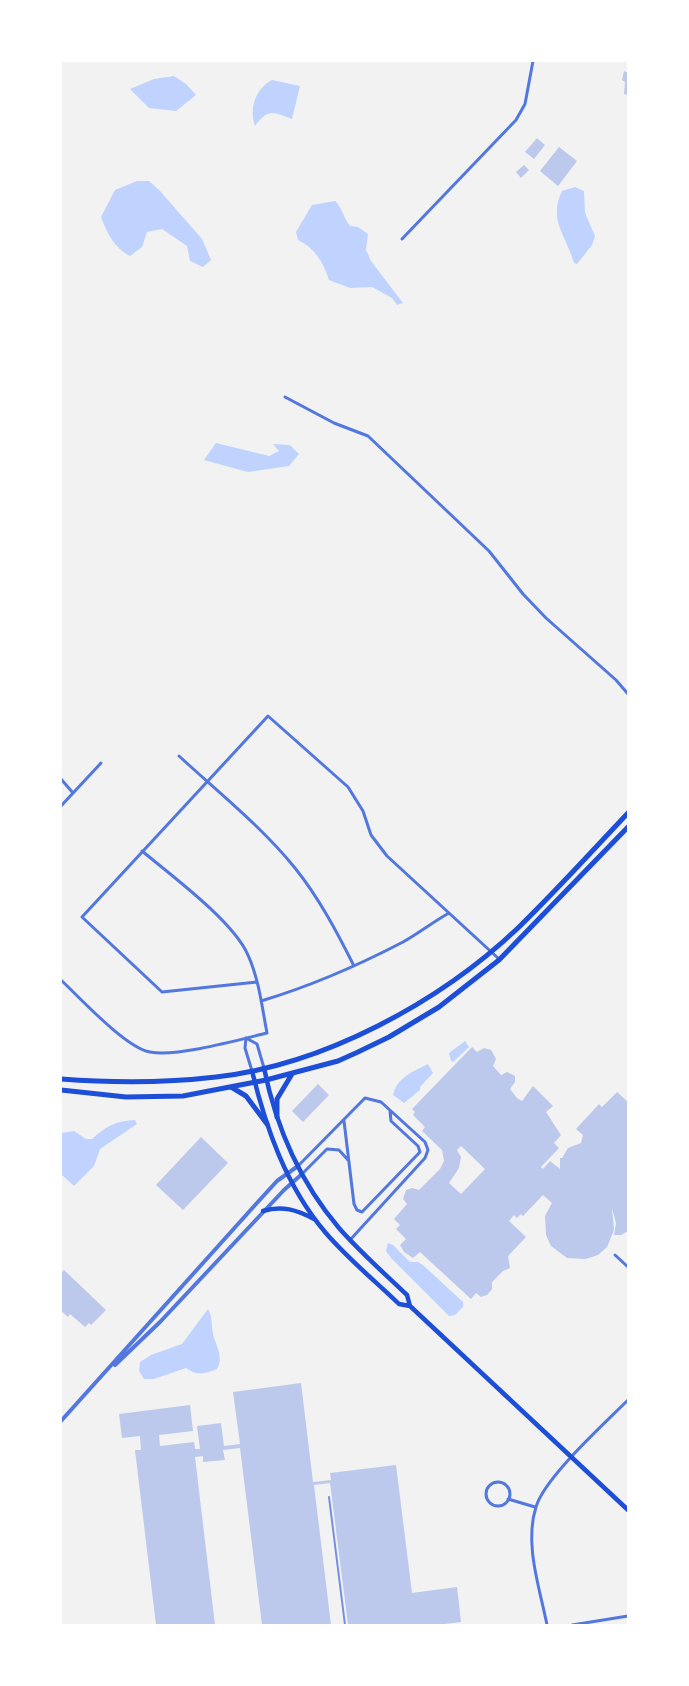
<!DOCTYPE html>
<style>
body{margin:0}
#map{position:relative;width:689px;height:1686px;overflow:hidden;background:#f2f2f2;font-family:Rubik,sans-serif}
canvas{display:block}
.frame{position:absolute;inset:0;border:62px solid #fff;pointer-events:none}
</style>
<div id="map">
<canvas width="689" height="1686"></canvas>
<div class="frame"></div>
</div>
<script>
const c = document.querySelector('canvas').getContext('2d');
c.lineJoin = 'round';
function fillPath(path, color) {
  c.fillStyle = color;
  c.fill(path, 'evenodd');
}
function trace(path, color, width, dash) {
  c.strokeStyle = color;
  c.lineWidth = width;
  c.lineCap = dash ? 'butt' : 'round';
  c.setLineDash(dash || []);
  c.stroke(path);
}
const water = new Path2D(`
 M 174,76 L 186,84 L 196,95 L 176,111 L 149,108 L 130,89 L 154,79 Z
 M 272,80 L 300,86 L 292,119 C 272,112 269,108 255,126 C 249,109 255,89 272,80 Z
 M 137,181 L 149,181 L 160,191 L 202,239 L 211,260 L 203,267 L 190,261 L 187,246 L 162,229 L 147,232 L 142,247 L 130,256 C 114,248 107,233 101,217 L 115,190 Z
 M 575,187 L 584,191 L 585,213 L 595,236 L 592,245 L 577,264 L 574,263 C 566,235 548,220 562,191 Z
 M 335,201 C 343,209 343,217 350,226 L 358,227 L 368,234 L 366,250 L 371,261 L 403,303 L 397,305 L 392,298 L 372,287 L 350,288 L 329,280 C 323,262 315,248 298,240 L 296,232 L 312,205 Z
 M 216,443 L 269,456 L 279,451 L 273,444 L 290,445 L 299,454 L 289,466 L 248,472 L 204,460 Z
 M 465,1041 L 469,1047 L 453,1062 L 451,1061 L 449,1053 Z
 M 428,1064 L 433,1073 L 420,1087 L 420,1090 L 404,1103 L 393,1095 C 397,1077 414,1071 428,1064 Z
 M 135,1120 L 137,1124 L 100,1149 L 94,1166 L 74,1186 L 61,1174 L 61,1133 L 74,1131 L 86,1139 L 92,1139 C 106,1126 116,1121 135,1120 Z
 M 388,1243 L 393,1245 L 410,1262 L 418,1262 L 424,1266 L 463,1302 L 463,1307 L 455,1315 L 449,1316 L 391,1258 L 386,1251 Z
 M 208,1309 C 213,1318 211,1324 213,1334 C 216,1346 224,1357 217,1369 C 204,1374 197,1376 186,1368 L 154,1379 L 144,1379 L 139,1371 L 140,1362 L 151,1355 L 182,1344 Z`);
const building = new Path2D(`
 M 624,71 L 628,73 L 628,95 L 624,94 L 625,82 L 622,80 Z
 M 537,138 L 545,145 L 534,159 L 525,152 Z
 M 559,147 L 577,161 L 558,186 L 540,171 Z
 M 524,165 L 529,170 L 521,178 L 516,172 Z
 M 472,1047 L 477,1052 L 484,1048 L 491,1050 L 496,1059 L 493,1066 L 501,1075 L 507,1072 L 515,1076 L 515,1082 L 510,1089 L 517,1098 L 522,1101 L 533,1086 L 553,1106 L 546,1112 L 561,1135 L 554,1143 L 559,1148 L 541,1167 L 543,1169 L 550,1161 L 560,1169 L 560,1158 L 562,1158 L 568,1148 L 581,1143 L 583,1135 L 576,1129 L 599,1104 L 602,1107 L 617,1092 L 628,1102 L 628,1231 L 621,1235 L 614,1235 L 616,1223 L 612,1208 L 614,1230 L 607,1247 L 598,1255 L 586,1259 L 567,1258 L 551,1246 L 546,1235 L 545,1216 L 552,1203 L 543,1195 L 523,1216 L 521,1214 L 517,1218 L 514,1215 L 509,1221 L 526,1237 L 508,1256 L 510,1268 L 503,1271 L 492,1282 L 492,1289 L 487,1295 L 481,1297 L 476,1293 L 471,1299 L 420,1252 L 413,1258 L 404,1252 L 400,1245 L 406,1239 L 396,1229 L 400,1225 L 394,1219 L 407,1204 L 403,1199 L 406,1190 L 412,1188 L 419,1190 L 440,1169 L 444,1161 L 442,1150 L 422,1131 L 425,1127 L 413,1115 L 415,1112 L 412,1109 ZM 461,1146 L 485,1169 L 461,1194 L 449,1183 L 459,1168 L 461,1157 L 457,1150 Z
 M 318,1084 L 329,1095 L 303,1122 L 292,1111 Z
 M 201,1137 L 228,1163 L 183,1210 L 156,1185 Z
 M 64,1270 L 106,1310 L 91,1325 L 89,1323 L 85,1327 L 70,1314 L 68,1317 L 61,1311 L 61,1273 Z
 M 301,1383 L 313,1482 L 331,1480 L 330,1473 L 396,1465 L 412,1593 L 457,1587 L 461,1622 L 437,1625 L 348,1625 L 330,1483 L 314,1485 L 331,1625 L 262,1625 L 240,1448 L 223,1450 L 225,1460 L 203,1462 L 203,1456 L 195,1457 L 215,1625 L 156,1625 L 135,1450 L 141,1450 L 140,1436 L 122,1438 L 119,1414 L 190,1405 L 193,1431 L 159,1435 L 160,1446 L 194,1442 L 195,1449 L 200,1449 L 197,1426 L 221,1423 L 224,1446 L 240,1444 L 233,1392 Z`);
const minor = new Path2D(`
 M 402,239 L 516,120 L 525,104 L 533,61
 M 285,397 L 334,423 L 368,436 L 489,551 L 523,594 L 546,618 L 616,680 L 628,694
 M 179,756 C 218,792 261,826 295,868 C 319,898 337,932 354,966
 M 61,779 L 73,793
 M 61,806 L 101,763
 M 61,980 C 80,998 126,1048 150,1052 C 177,1057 238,1040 267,1033 C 262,1007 259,979 248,955 C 233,921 172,876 142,851
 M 257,982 L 162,992 L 82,917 L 268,716 L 348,787 L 363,811 L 371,835 L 387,856 L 499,959
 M 261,1001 C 311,986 357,966 403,942 C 419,933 433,922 449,913
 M 246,1038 L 257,1044 L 264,1068
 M 246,1038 L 245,1048 L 252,1071
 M 344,1121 L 354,1204 L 357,1210 L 362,1212 L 420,1152 L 418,1146 L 391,1121 L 390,1111
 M 298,1166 L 365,1098 L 381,1102 L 425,1142 L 428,1150 L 425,1158 L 350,1240
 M 302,1174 L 327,1149 L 339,1150 L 348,1160
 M 615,1255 L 628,1267
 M486 1494a12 12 0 1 1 24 0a12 12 0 1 1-24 0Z
 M 508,1499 L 535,1507
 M 547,1625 C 540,1589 524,1544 536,1507 C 544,1478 605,1423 628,1400
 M 572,1625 L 628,1616`);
const tertiary = new Path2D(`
 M 115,1365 L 160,1322 L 284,1190 L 302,1174
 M 61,1421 L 256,1204 L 277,1181 L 298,1166`);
const secondary = new Path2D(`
 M 264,1068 C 276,1127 300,1182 339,1228 C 360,1252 384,1273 407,1295 L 410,1306 L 628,1510
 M 252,1071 C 266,1128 286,1186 325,1232 C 347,1258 374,1280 399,1304 L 410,1306
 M 263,1211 C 282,1205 297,1210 314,1219`);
const primary = new Path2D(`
 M 61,1079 C 113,1083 165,1083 216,1077 C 324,1065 440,1002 518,928 C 556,891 592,851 628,813
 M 231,1087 L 246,1096 L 267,1124
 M 61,1090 L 126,1097 L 183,1096 L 266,1080 L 338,1061 L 358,1052 L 389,1037 L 439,1007 L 499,960 L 628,827
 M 277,1117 L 277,1099 L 292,1074`);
const rail = new Path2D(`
 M 329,1497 L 345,1625`);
fillPath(water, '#bfd3fe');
fillPath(building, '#bdc9ec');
trace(minor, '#5277de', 3);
trace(tertiary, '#5277de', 4);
trace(secondary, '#1d4ed8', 4.5);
trace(primary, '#1d4ed8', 5);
trace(rail, '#7290e2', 2);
</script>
